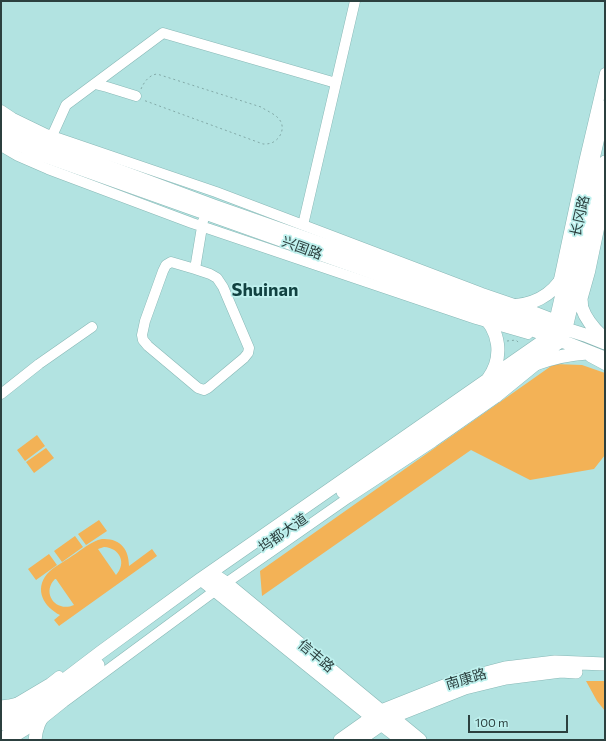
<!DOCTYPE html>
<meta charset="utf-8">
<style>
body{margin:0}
#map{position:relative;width:606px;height:741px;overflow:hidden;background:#b2e3e1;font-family:Commissioner,sans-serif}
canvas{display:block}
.frame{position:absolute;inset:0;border:2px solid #2c403f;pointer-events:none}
.scale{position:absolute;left:468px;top:715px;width:100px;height:18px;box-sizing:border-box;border:2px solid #2c403f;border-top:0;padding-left:5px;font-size:12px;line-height:14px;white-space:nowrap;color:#2c403f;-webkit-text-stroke:3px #bff1ee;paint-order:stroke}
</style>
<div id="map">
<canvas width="606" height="741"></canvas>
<div class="frame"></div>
<div class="scale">100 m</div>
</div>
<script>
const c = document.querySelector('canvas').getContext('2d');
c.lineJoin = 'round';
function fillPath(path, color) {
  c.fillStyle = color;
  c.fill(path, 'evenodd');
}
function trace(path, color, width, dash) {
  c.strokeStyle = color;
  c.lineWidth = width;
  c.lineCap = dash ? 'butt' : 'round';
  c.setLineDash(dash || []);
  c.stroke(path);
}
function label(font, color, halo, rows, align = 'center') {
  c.font = font + ' Commissioner,"Noto Sans SC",sans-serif';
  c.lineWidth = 3.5;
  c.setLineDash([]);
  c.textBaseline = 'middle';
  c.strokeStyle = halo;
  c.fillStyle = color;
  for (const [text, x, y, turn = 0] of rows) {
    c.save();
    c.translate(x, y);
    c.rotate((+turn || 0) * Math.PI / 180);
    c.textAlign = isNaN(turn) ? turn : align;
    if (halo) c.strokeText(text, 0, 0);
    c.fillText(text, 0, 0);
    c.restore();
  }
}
const green = new Path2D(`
 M 554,364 L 582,365 L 605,373 L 605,455 L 594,469 L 530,480 L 471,450 L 262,596 L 260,571 Z
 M 37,435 L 45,446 L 25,461 L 17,450 Z
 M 46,448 L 54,458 L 34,473 L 26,462 Z
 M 99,520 L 107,531 L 86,545 L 78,534 Z
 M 75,536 L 83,547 L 62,562 L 54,551 Z
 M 102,539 C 120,538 129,549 129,566 L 152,549 L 157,556 L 59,626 L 54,620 L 60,615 C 44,607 34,590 47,574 C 53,567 64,562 72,556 C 82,550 91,541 102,539 ZM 104,547 C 120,548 127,563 116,575 L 98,549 ZM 55,579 L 56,579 L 74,605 C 56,613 41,593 55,579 Z
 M 49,554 L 57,565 L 36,580 L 28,569 Z
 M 586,681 L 605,681 L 605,711 L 597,701 Z`);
const path = new Path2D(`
 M 141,89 C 144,82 149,75 157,74 L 261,107 C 267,111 275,114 279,119 C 285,126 282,136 275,141 C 271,144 267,144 263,144 L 143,100
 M 507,341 L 516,340 L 520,344`);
const minor = new Path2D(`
 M 95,84 L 107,87 L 136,96
 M 1,110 L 13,118 L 46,134 L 216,192 L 482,293 L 520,306 L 551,318
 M 52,136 L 66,105 L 163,33 L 336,83
 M 1,146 L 18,156 L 48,169 L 192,223 L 476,319 L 528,334
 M 303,225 L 355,1
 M 195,269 L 210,274 L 217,278 L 223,287 L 249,348 L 248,353 L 244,358 L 208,388 L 204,390 L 198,388 L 148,346 L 143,340 L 142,335 L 145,321 L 163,271 L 166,265 L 171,262 L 195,269 L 203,221
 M 558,284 L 584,162 L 605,73
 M 581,304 L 590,272 L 605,200
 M 590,357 L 605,365
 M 1,394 L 39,364 L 92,327
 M 1,716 L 13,705 L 50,683 L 59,676
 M 10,740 L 39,722 L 64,702 L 216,590 L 348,498 L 433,442 L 496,398 L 539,363`);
const major = new Path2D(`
 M 1,122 L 9,128 L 42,142 L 214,206 L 550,324 L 585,335 L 605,343
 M 1,135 L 36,153 L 517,324 L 572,345 L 605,358
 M 577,286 C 577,292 579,296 581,301 C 582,303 581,306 582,308 C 586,320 596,331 605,339
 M 507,306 C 531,306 552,296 564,275
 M 480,313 C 500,330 504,357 488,379
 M 535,364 C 552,358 569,354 587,353 L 590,353
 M 343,492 L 558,343 L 561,341 L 567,324 L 605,162
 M 211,573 L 226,583 L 381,711 L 392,717 L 420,740
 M 201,579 L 372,717 L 402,740
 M 1,707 L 9,706 L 31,701
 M 1,724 L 47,693 L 101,652 L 201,579 L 549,337 L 556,320 L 605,107
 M 1,740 L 53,701 L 98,665
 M 35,740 C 36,728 40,718 48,709
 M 340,740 L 381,711 L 459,680 L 505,668 L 555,662 L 605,664
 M 359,740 L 392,717 L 465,688 L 506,678 L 561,671 L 576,672`);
const streetNames = [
 ["长冈路",580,216,-77],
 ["兴国路",302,248,20],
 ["坞都大道",283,533,-35],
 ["信丰路",316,656,40],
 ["南康路",466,679,-17]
];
const districtNames = [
 ["Shuinan",265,290]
];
fillPath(green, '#f3b256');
trace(minor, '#88b8b6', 11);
trace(major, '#88b8b6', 14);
trace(path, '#82a9a7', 1, [2, 3]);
trace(minor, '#fff', 10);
trace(major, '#fff', 13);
label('14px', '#2c403f', '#bff1ee', streetNames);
label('bold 18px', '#114241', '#bff1ee', districtNames);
</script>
